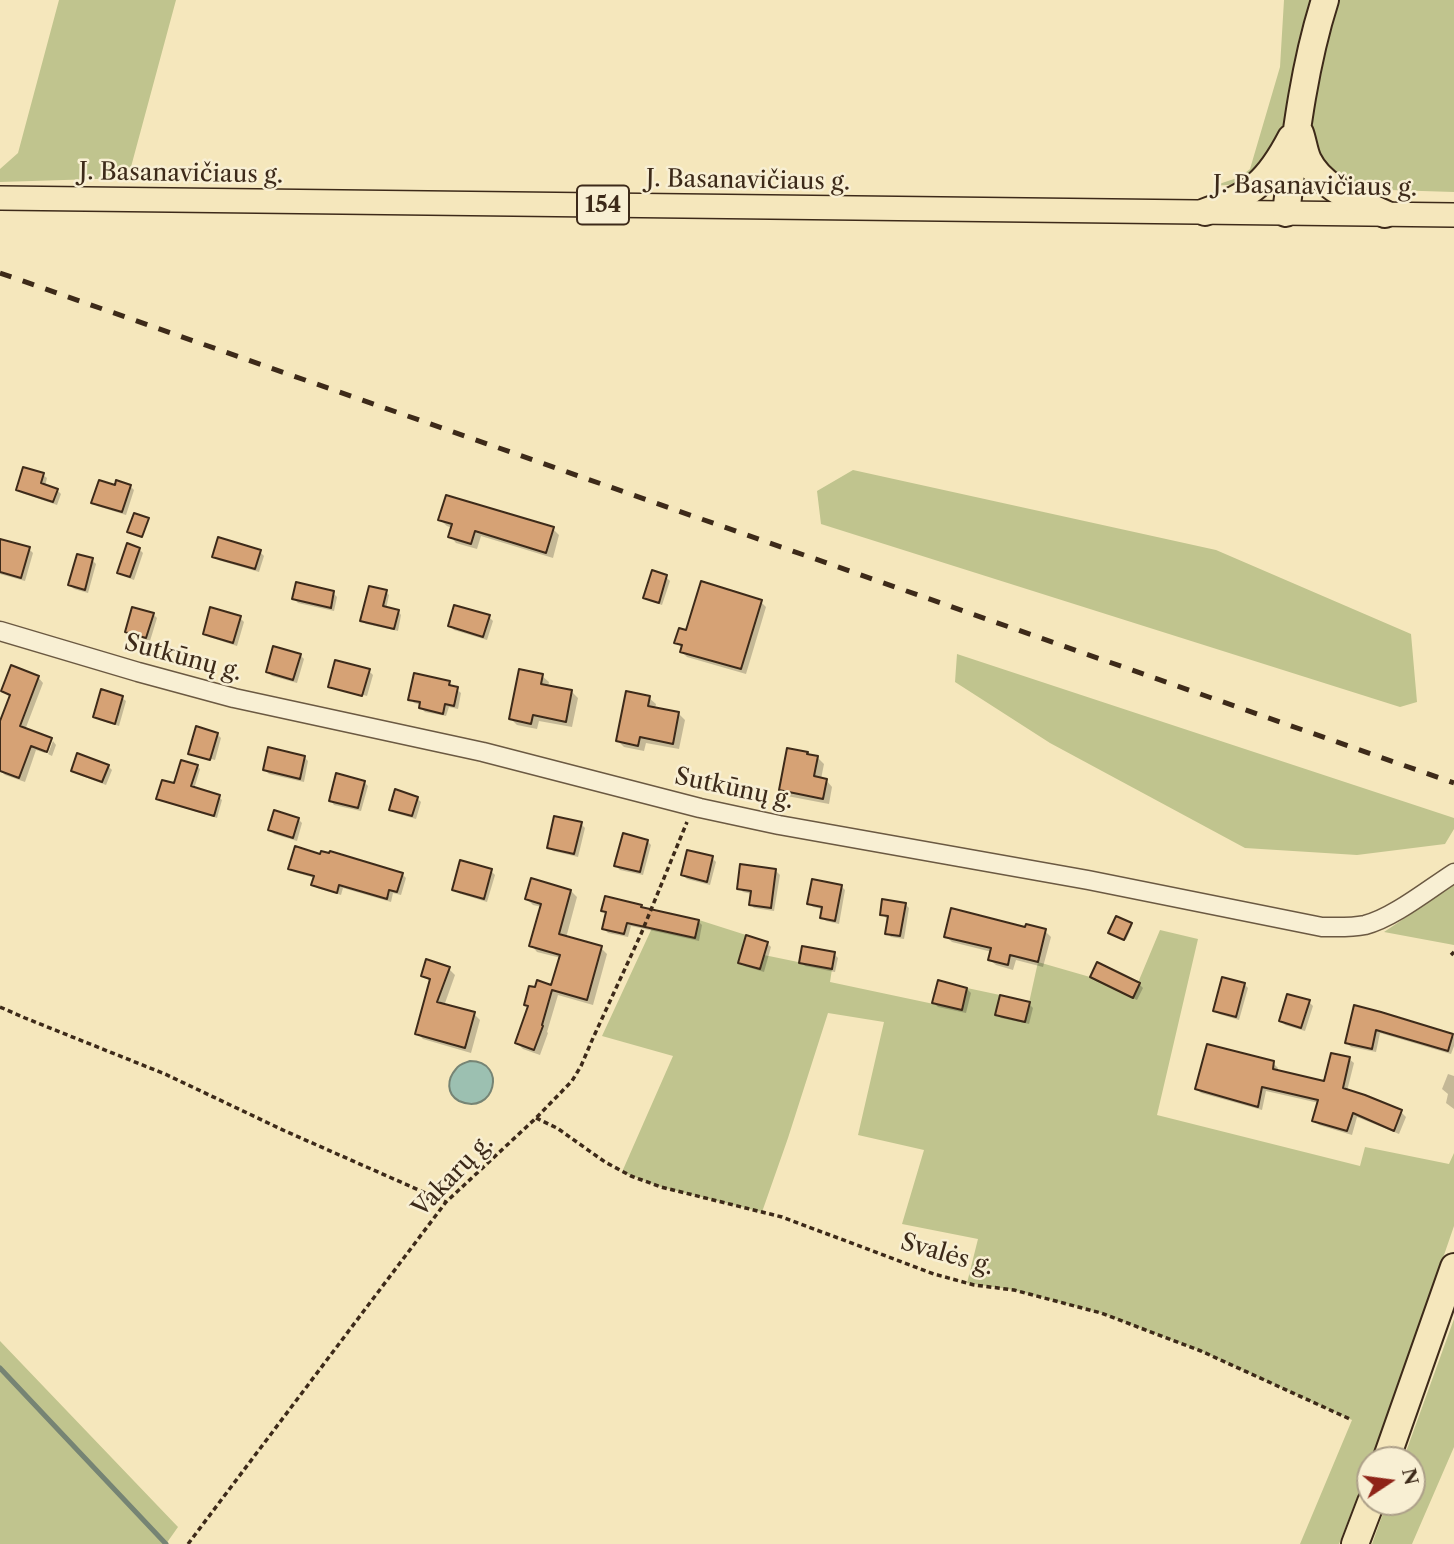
<!DOCTYPE html>
<meta charset="utf-8">
<style>
body{margin:0}
#map{position:relative;width:1454px;height:1544px;overflow:hidden;background:#f5e7bc;font-family:"Libre Caslon Text",serif}
canvas{display:block}
.north{position:absolute;left:1356px;top:1446px;width:70px;height:70px;box-sizing:border-box;background:#f8efd3;border:2px solid #ada089;border-radius:50%;rotate:77deg;font-size:19px;font-weight:700;line-height:28px;text-align:center;color:#3d2a19}
.north::after{content:'';display:block;margin:auto;width:24px;height:32px;background:#8f2418;clip-path:polygon(50% 0,100% 100%,50% 72%,0 100%)}
</style>
<div id="map">
<canvas width="1454" height="1544"></canvas>
<div class="north">N</div>
</div>
<script>
const c = document.querySelector('canvas').getContext('2d');
c.lineJoin = 'round';
function fillPath(path, color) {
  c.fillStyle = color;
  c.fill(path, 'evenodd');
}
function trace(path, color, width, dash) {
  c.strokeStyle = color;
  c.lineWidth = width;
  c.lineCap = dash ? 'butt' : 'round';
  c.setLineDash(dash || []);
  c.stroke(path);
}
function label(font, color, halo, rows, align = 'center') {
  c.font = font + ' "Libre Caslon Text",serif';
  c.lineWidth = 5;
  c.setLineDash([]);
  c.textBaseline = 'middle';
  c.strokeStyle = halo;
  c.fillStyle = color;
  for (const [text, x, y, turn = 0] of rows) {
    c.save();
    c.translate(x, y);
    c.rotate((+turn || 0) * Math.PI / 180);
    c.textAlign = isNaN(turn) ? turn : align;
    if (halo) c.strokeText(text, 0, 0);
    c.fillText(text, 0, 0);
    c.restore();
  }
}
const green = new Path2D(`
 M 59,0 L 176,0 L 128,178 L 0,182 L 0,169 L 18,153 Z
 M 1284,0 L 1311,0 L 1303,27 L 1282,133 L 1277,153 L 1240,184 L 1213,186 L 1240,177 L 1250,169 L 1280,67 Z
 M 1340,0 L 1454,0 L 1454,192 L 1358,189 L 1342,184 L 1318,156 L 1313,134 L 1313,111 L 1327,34 Z
 M 853,470 L 1216,550 L 1411,634 L 1417,702 L 1400,707 L 821,524 L 817,491 Z
 M 957,654 L 1454,818 L 1454,829 L 1445,844 L 1357,855 L 1245,848 L 1050,743 L 955,682 Z
 M 1454,885 L 1454,945 L 1384,932 Z
 M 699,920 L 746,935 L 738,963 L 760,969 L 764,955 L 832,969 L 830,982 L 962,1010 L 967,988 L 1000,995 L 996,1014 L 1025,1021 L 1038,962 L 1090,977 L 1132,997 L 1160,930 L 1198,939 L 1157,1115 L 1360,1166 L 1365,1147 L 1449,1164 L 1454,1153 L 1454,1226 L 1383,1432 L 1372,1460 L 1370,1460 L 1370,1465 L 1339,1544 L 1300,1544 L 1352,1420 L 1201,1351 L 1101,1313 L 1014,1290 L 967,1283 L 978,1239 L 902,1224 L 924,1150 L 858,1135 L 884,1022 L 828,1013 L 788,1138 L 762,1212 L 661,1187 L 622,1172 L 673,1056 L 602,1036 L 652,928 L 695,937 Z
 M 1454,1319 L 1454,1447 L 1412,1544 L 1372,1544 L 1387,1502 L 1412,1502 L 1412,1460 L 1403,1460 Z
 M 0,1341 L 178,1527 L 166,1544 L 0,1544 Z`);
const water = new Path2D(`
 M 470,1061 C 508,1061 495,1117 459,1101 C 446,1094 447,1079 456,1069 C 459,1064 465,1063 470,1061 Z`);
const shadow = new Path2D(`
 M 43,475 L 47,478 L 45,486 L 57,490 L 61,494 L 57,505 L 22,493 L 18,490 Z
 M 130,486 L 134,490 L 126,515 L 97,506 L 93,502 L 116,487 Z
 M 440,520 L 553,529 L 559,535 L 553,558 L 481,536 L 477,549 L 456,543 L 450,536 L 452,528 L 447,526 Z
 M 0,549 L 29,549 L 33,553 L 25,581 L 0,574 Z
 M 139,549 L 143,553 L 134,580 L 123,576 L 119,572 Z
 M 260,552 L 264,556 L 259,572 L 218,560 L 214,556 Z
 M 92,560 L 96,564 L 88,593 L 74,589 L 70,585 Z
 M 666,577 L 670,581 L 662,605 L 649,601 L 645,597 Z
 M 386,592 L 389,595 L 386,609 L 398,611 L 401,615 L 398,631 L 366,624 L 362,621 Z
 M 333,593 L 337,597 L 334,611 L 298,603 L 294,599 Z
 M 761,602 L 766,607 L 746,674 L 687,657 L 682,652 L 683,649 L 676,642 L 687,632 Z
 M 153,614 L 157,618 L 150,641 L 131,635 L 127,631 Z
 M 489,617 L 493,621 L 487,640 L 454,630 L 450,626 Z
 M 240,618 L 244,622 L 237,646 L 209,637 L 205,633 Z
 M 300,655 L 304,659 L 297,683 L 272,676 L 268,672 Z
 M 369,671 L 373,675 L 367,696 L 332,686 L 332,688 L 330,686 Z
 M 542,676 L 549,682 L 548,687 L 572,692 L 578,698 L 572,727 L 539,721 L 537,729 L 517,725 L 511,719 Z
 M 38,677 L 43,683 L 25,730 L 49,740 L 45,753 L 36,750 L 25,782 L 5,775 L 0,770 L 0,723 L 11,697 L 3,691 Z
 M 449,683 L 461,693 L 458,709 L 449,707 L 446,716 L 425,712 L 421,708 L 422,705 L 414,703 L 410,699 Z
 M 122,698 L 126,701 L 119,726 L 99,720 L 95,716 Z
 M 649,698 L 656,704 L 655,709 L 679,714 L 685,720 L 679,749 L 646,743 L 644,751 L 624,747 L 618,741 Z
 M 217,734 L 221,738 L 215,760 L 192,753 L 192,756 L 190,753 Z
 M 53,741 L 56,745 L 52,756 L 48,754 Z
 M 807,753 L 810,756 L 817,757 L 824,764 L 821,779 L 826,780 L 832,787 L 829,804 L 787,796 L 781,790 Z
 M 304,757 L 308,761 L 304,782 L 269,774 L 265,770 Z
 M 108,766 L 112,770 L 106,785 L 77,774 L 73,770 Z
 M 197,766 L 200,769 L 194,789 L 219,797 L 222,800 L 217,818 L 161,801 L 158,798 Z
 M 364,782 L 368,786 L 361,811 L 334,805 L 331,801 Z
 M 417,798 L 421,802 L 416,819 L 395,813 L 391,809 Z
 M 298,819 L 302,823 L 297,841 L 274,834 L 270,830 Z
 M 581,824 L 585,828 L 578,857 L 553,851 L 549,847 Z
 M 647,841 L 651,845 L 643,875 L 620,870 L 616,866 Z
 M 712,858 L 716,862 L 710,885 L 687,879 L 683,875 Z
 M 290,868 L 402,874 L 406,878 L 401,895 L 393,893 L 391,902 L 343,888 L 341,895 L 317,888 L 313,884 L 315,878 L 294,872 Z
 M 491,871 L 495,875 L 487,902 L 458,893 L 454,889 Z
 M 776,871 L 780,875 L 774,911 L 754,908 L 750,904 L 752,894 L 743,892 L 739,888 Z
 M 841,886 L 845,890 L 839,924 L 826,921 L 822,917 L 823,909 L 813,907 L 809,903 Z
 M 571,891 L 577,897 L 566,938 L 601,948 L 607,954 L 593,1005 L 558,995 L 547,1032 L 548,1033 L 540,1055 L 523,1049 L 517,1043 L 529,1008 L 526,1005 L 553,987 L 561,958 L 537,952 L 531,945 L 542,907 L 533,905 L 527,899 Z
 M 905,904 L 909,908 L 904,939 L 891,937 L 887,933 L 889,919 L 886,918 L 882,914 Z
 M 641,906 L 644,910 L 698,921 L 702,925 L 699,941 L 631,926 L 628,937 L 608,933 L 604,929 L 607,915 L 603,911 Z
 M 1131,925 L 1132,926 L 1126,940 L 1112,934 Z
 M 1026,929 L 1045,931 L 1051,937 L 1043,967 L 1016,960 L 1013,970 L 996,965 L 990,960 L 992,952 L 952,942 L 946,936 Z
 M 767,943 L 771,947 L 764,972 L 744,966 L 740,962 Z
 M 834,954 L 838,958 L 835,972 L 805,966 L 801,962 Z
 M 449,969 L 455,975 L 444,1006 L 474,1014 L 480,1020 L 471,1053 L 423,1039 L 417,1033 L 431,982 L 423,975 Z
 M 1092,977 L 1139,984 L 1143,988 L 1137,1000 L 1096,981 Z
 M 1244,984 L 1248,988 L 1239,1020 L 1219,1014 L 1215,1010 Z
 M 967,989 L 971,993 L 966,1013 L 938,1007 L 934,1003 Z
 M 1309,1002 L 1313,1006 L 1305,1031 L 1285,1025 L 1281,1021 Z
 M 1029,1004 L 1033,1008 L 1029,1024 L 1001,1018 L 997,1014 Z
 M 1355,1007 L 1452,1035 L 1454,1037 L 1454,1046 L 1451,1054 L 1380,1033 L 1376,1052 L 1351,1047 L 1347,1043 Z
 M 1349,1059 L 1354,1063 L 1347,1091 L 1401,1112 L 1406,1117 L 1399,1134 L 1357,1117 L 1352,1135 L 1319,1125 L 1314,1121 L 1319,1103 L 1266,1091 L 1262,1110 L 1201,1093 L 1197,1089 L 1273,1063 L 1278,1068 L 1277,1072 L 1325,1083 Z
 M 1448,1074 L 1454,1076 L 1454,1109 L 1446,1103 L 1448,1094 L 1442,1089 Z`);
const stream = new Path2D(`
 M 0,1368 L 166,1544`);
const building = new Path2D(`
 M 23,467 L 44,473 L 41,483 L 58,489 L 53,502 L 16,490 Z
 M 99,480 L 115,485 L 116,480 L 131,485 L 122,512 L 91,503 Z
 M 446,495 L 554,527 L 546,553 L 475,531 L 471,544 L 448,537 L 452,524 L 438,520 Z
 M 134,513 L 149,518 L 142,537 L 127,532 Z
 M 218,537 L 261,550 L 255,569 L 212,557 Z
 M 0,539 L 30,547 L 21,578 L 0,572 Z
 M 127,543 L 140,548 L 130,577 L 117,573 Z
 M 77,554 L 93,558 L 85,590 L 68,585 Z
 M 652,570 L 667,575 L 659,603 L 643,598 Z
 M 701,581 L 762,600 L 741,669 L 680,652 L 682,645 L 674,643 L 679,628 L 686,630 Z
 M 296,582 L 334,591 L 331,608 L 292,599 Z
 M 369,586 L 387,590 L 383,606 L 399,610 L 394,629 L 360,621 Z
 M 454,605 L 490,615 L 483,637 L 448,626 Z
 M 132,607 L 154,613 L 146,638 L 125,632 Z
 M 210,607 L 241,616 L 233,643 L 203,634 Z
 M 273,646 L 301,654 L 293,680 L 266,672 Z
 M 335,660 L 370,669 L 362,696 L 328,687 Z
 M 11,665 L 39,676 L 20,726 L 52,738 L 47,752 L 31,746 L 19,778 L 0,771 L 0,721 L 10,695 L 1,691 Z
 M 519,669 L 543,674 L 541,684 L 572,690 L 566,722 L 533,715 L 531,724 L 509,719 Z
 M 414,673 L 450,681 L 449,685 L 458,687 L 454,706 L 445,704 L 443,714 L 419,708 L 420,702 L 408,700 Z
 M 101,689 L 123,696 L 115,724 L 93,717 Z
 M 626,691 L 650,696 L 648,706 L 679,712 L 673,744 L 640,737 L 638,746 L 616,741 Z
 M 196,726 L 218,733 L 210,760 L 188,754 Z
 M 268,747 L 305,756 L 300,779 L 263,770 Z
 M 787,748 L 808,752 L 807,754 L 818,756 L 814,776 L 827,779 L 823,799 L 779,790 Z
 M 77,753 L 109,765 L 102,782 L 71,771 Z
 M 181,760 L 198,765 L 191,786 L 220,795 L 214,816 L 156,799 L 162,780 L 174,783 Z
 M 336,773 L 365,781 L 358,808 L 329,801 Z
 M 395,789 L 418,797 L 412,816 L 389,810 Z
 M 274,810 L 299,818 L 293,838 L 268,830 Z
 M 554,816 L 582,822 L 574,854 L 547,848 Z
 M 623,833 L 648,840 L 640,872 L 614,866 Z
 M 295,846 L 320,854 L 321,851 L 329,853 L 330,851 L 403,873 L 397,892 L 389,890 L 387,899 L 339,885 L 337,893 L 311,885 L 314,876 L 288,869 Z
 M 687,850 L 713,856 L 707,882 L 681,875 Z
 M 460,860 L 492,869 L 484,899 L 452,890 Z
 M 740,864 L 776,869 L 771,908 L 749,905 L 751,891 L 737,889 Z
 M 531,878 L 571,890 L 559,934 L 602,946 L 587,1000 L 552,990 L 542,1025 L 543,1026 L 534,1050 L 515,1043 L 528,1006 L 524,1005 L 529,986 L 535,987 L 537,980 L 551,985 L 560,955 L 529,946 L 541,904 L 525,899 Z
 M 812,879 L 842,885 L 835,921 L 820,918 L 822,907 L 807,904 Z
 M 605,896 L 642,905 L 641,907 L 699,920 L 695,938 L 627,923 L 624,934 L 602,929 L 606,912 L 601,911 Z
 M 882,899 L 906,903 L 900,936 L 885,934 L 888,916 L 880,915 Z
 M 951,908 L 1025,927 L 1026,924 L 1046,929 L 1038,962 L 1010,955 L 1008,965 L 988,960 L 991,948 L 944,937 Z
 M 1116,916 L 1132,923 L 1124,940 L 1108,933 Z
 M 746,935 L 768,942 L 760,969 L 738,963 Z
 M 802,946 L 835,952 L 832,969 L 799,963 Z
 M 426,959 L 450,967 L 437,1002 L 475,1012 L 465,1048 L 415,1034 L 430,979 L 421,976 Z
 M 1097,962 L 1140,983 L 1133,998 L 1090,977 Z
 M 1222,977 L 1245,983 L 1236,1017 L 1213,1011 Z
 M 938,980 L 967,988 L 962,1010 L 932,1003 Z
 M 1287,994 L 1310,1000 L 1301,1028 L 1279,1021 Z
 M 1000,995 L 1030,1002 L 1025,1022 L 995,1015 Z
 M 1354,1005 L 1381,1012 L 1453,1034 L 1448,1051 L 1376,1030 L 1372,1049 L 1345,1043 Z
 M 1207,1044 L 1274,1061 L 1273,1069 L 1324,1081 L 1331,1053 L 1350,1057 L 1343,1088 L 1365,1095 L 1402,1110 L 1394,1131 L 1353,1113 L 1347,1131 L 1312,1121 L 1318,1100 L 1262,1087 L 1258,1107 L 1195,1089 Z`);
const path = new Path2D(`
 M 1451,955 L 1454,952
 M 0,1007 L 25,1018 L 165,1074 L 285,1131 L 446,1202
 M 536,1118 L 557,1128 L 605,1162 L 631,1176 L 661,1187 L 782,1217 L 934,1274 L 974,1285 L 1014,1290 L 1101,1313 L 1201,1351 L 1352,1420
 M 188,1544 L 446,1202 L 536,1118 L 572,1081 L 581,1066 L 593,1038 L 641,934 L 687,822`);
const minor = new Path2D(`
 M 0,631 L 138,672 L 234,698 L 483,752 L 700,808 L 779,825 L 1088,880 L 1322,927 C 1336,927 1350,928 1365,925 C 1393,918 1429,889 1454,873`);
const major = new Path2D(`
 M 0,198 L 1454,215`);
const highway = new Path2D(`
 M 1300,133 C 1303,141 1304,152 1308,160 C 1322,189 1359,201 1385,214
 M 1205,212 C 1252,195 1268,182 1291,138
 M 1286,213 C 1295,142 1303,69 1325,0
 M 1386,1460 L 1454,1267
 M 1355,1544 L 1371,1502`);
const rail = new Path2D(`
 M 0,273 L 1454,783`);
const shields = [
 [603,205,52]
];
const shieldNames = [
 ["154",603,205]
];
const streetNames = [
 ["J. Basanavičiaus g.",181,174,1],
 ["J. Basanavičiaus g.",748,181,1],
 ["J. Basanavičiaus g.",1315,187,1],
 ["Sutkūnų g.",183,658,15],
 ["Sutkūnų g.",734,789,12],
 ["Vakarų g.",453,1176,-46],
 ["Svalės g.",947,1255,16]
];
fillPath(green, '#c0c48e');
fillPath(water, '#9cc0b1');
trace(water, '#768474', 2);
fillPath(shadow, '#0003');
trace(stream, '#768474', 5);
fillPath(building, '#d6a275');
trace(building, '#3d2a19', 2);
trace(minor, '#6b5942', 21);
trace(major, '#3d2a19', 26);
trace(highway, '#3d2a19', 30);
trace(path, '#3d2a19', 3.5, [5, 3.5]);
trace(minor, '#f8efd3', 18);
trace(major, '#f5e7bc', 23);
trace(highway, '#f5e7bc', 26);
trace(rail, '#3d2a19', 5, [12, 12]);
for (const [x, y, w] of shields) {
  const box = new Path2D();
  box.roundRect(x - w / 2, y - 19.5, w, 39, 5);
  c.fillStyle = '#f8efd3';
  c.fill(box);
  trace(box, '#3d2a19', 2);
}
label('bold 23px', '#3d2a19', null, shieldNames);
label('24px', '#3d2a19', '#f8efd3', streetNames);
</script>
